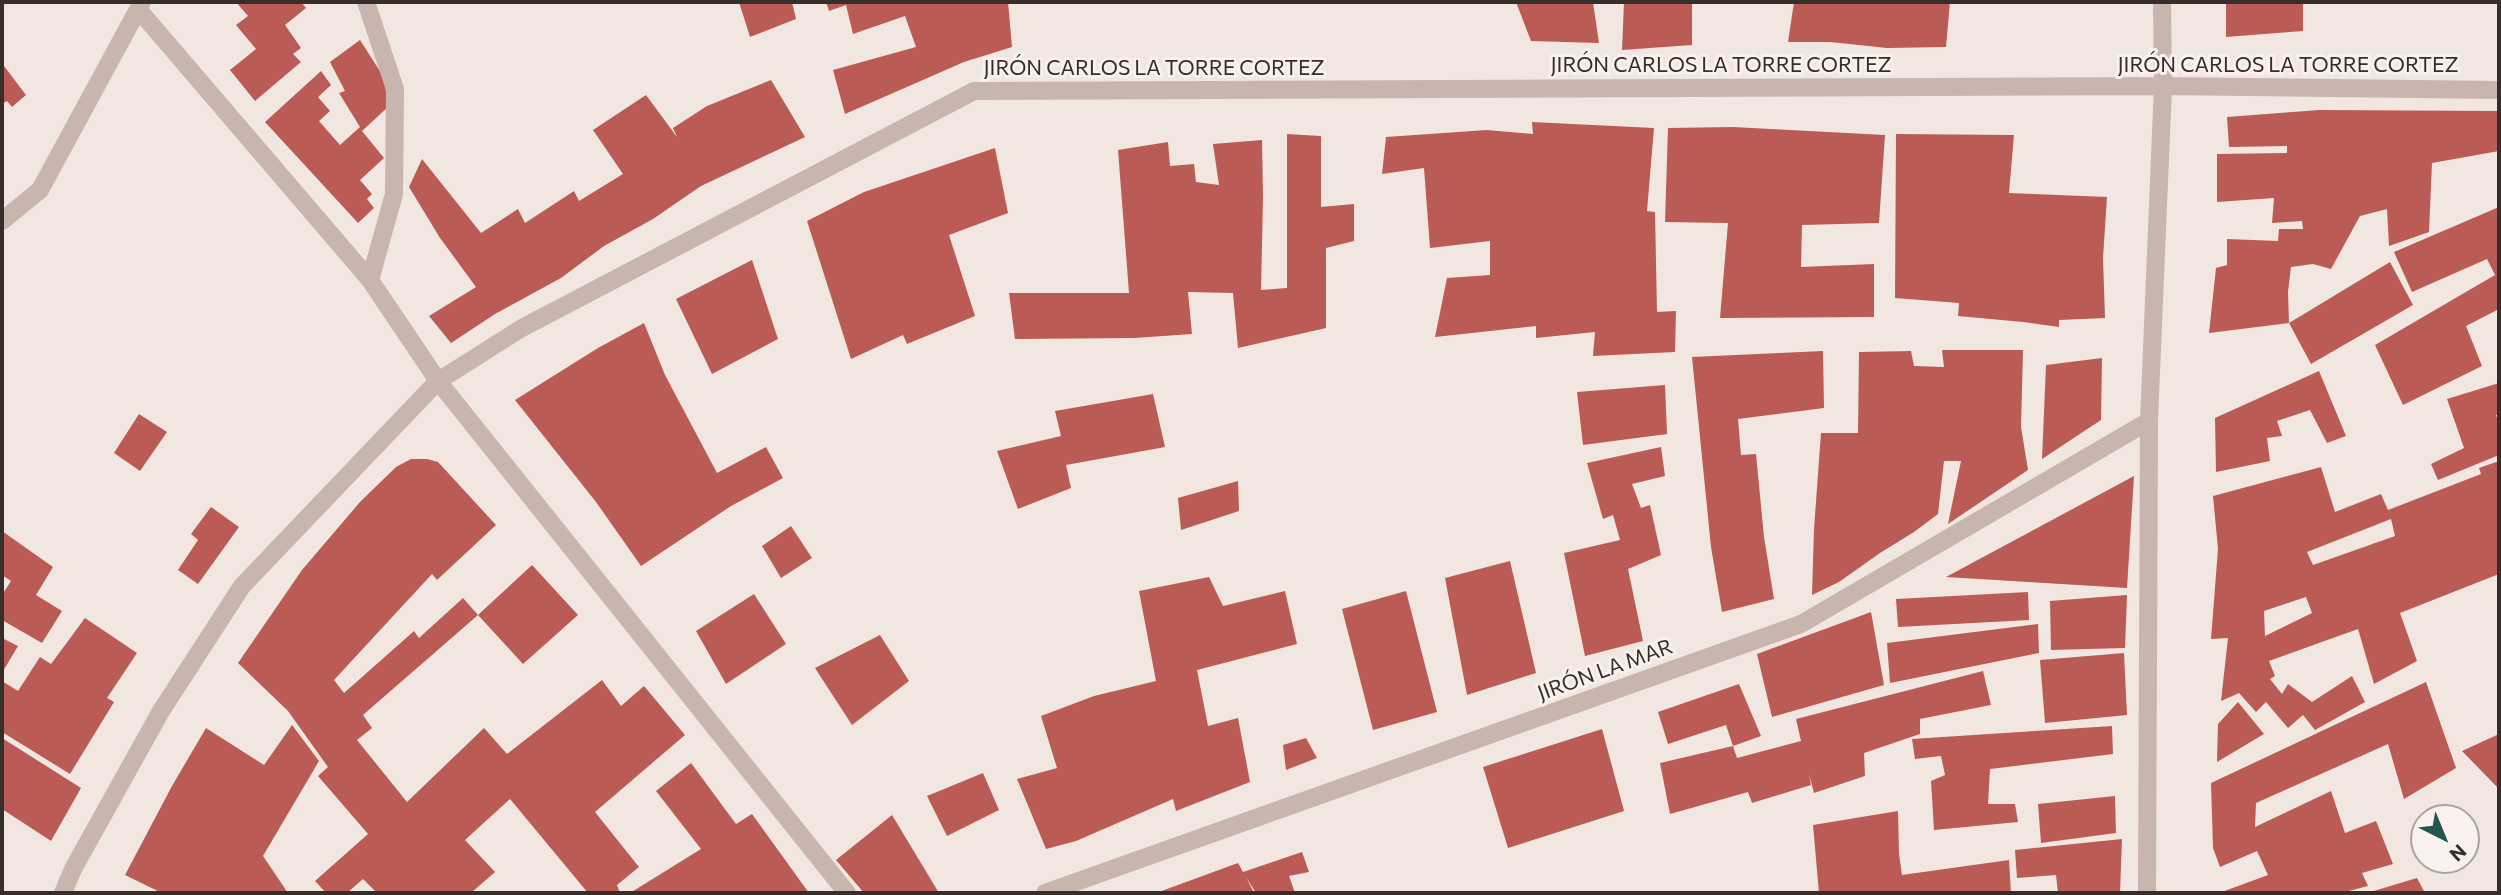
<!DOCTYPE html>
<meta charset="utf-8">
<style>
body{margin:0}
#map{position:relative;width:2501px;height:895px;overflow:hidden;background:#f1e6e0;font-family:Commissioner,sans-serif}
canvas{display:block}
.frame{position:absolute;inset:0;border:4px solid #372d2b;pointer-events:none}
.north{position:absolute;left:2410px;top:804px;width:70px;height:70px;box-sizing:border-box;background:#f9f1ed;border:2px solid #aba39f;border-radius:50%;rotate:137deg;font-size:19px;font-weight:700;line-height:28px;text-align:center;color:#372d2b}
.north::after{content:'';display:block;margin:auto;width:24px;height:32px;background:#245550;clip-path:polygon(50% 0,100% 100%,50% 72%,0 100%)}
</style>
<div id="map">
<canvas width="2501" height="895"></canvas>
<div class="frame"></div>
<div class="north">N</div>
</div>
<script>
const c = document.querySelector('canvas').getContext('2d');
c.lineJoin = 'round';
function fillPath(path, color) {
  c.fillStyle = color;
  c.fill(path, 'evenodd');
}
function trace(path, color, width, dash) {
  c.strokeStyle = color;
  c.lineWidth = width;
  c.lineCap = dash ? 'butt' : 'round';
  c.setLineDash(dash || []);
  c.stroke(path);
}
function label(font, color, halo, rows, align = 'center') {
  c.font = font + ' Commissioner,sans-serif';
  c.lineWidth = 6;
  c.setLineDash([]);
  c.textBaseline = 'middle';
  c.strokeStyle = halo;
  c.fillStyle = color;
  for (const [text, x, y, turn = 0] of rows) {
    c.save();
    c.translate(x, y);
    c.rotate((+turn || 0) * Math.PI / 180);
    c.textAlign = isNaN(turn) ? turn : align;
    if (halo) c.strokeText(text, 0, 0);
    c.fillText(text, 0, 0);
    c.restore();
  }
}
const building = new Path2D(`
 M 236,2 L 301,2 L 306,8 L 285,25 L 301,48 L 293,54 L 301,62 L 255,101 L 230,70 L 256,49 L 236,25 L 248,16 Z
 M 739,2 L 792,2 L 796,19 L 750,37 Z
 M 826,2 L 1008,2 L 1012,47 L 964,62 L 845,114 L 833,70 L 916,47 L 905,16 L 853,34 L 846,5 L 829,11 Z
 M 1516,2 L 1593,2 L 1599,43 L 1531,41 Z
 M 1624,2 L 1692,2 L 1692,45 L 1622,50 Z
 M 1794,2 L 1950,2 L 1946,47 L 1887,48 L 1830,42 L 1788,42 Z
 M 2226,2 L 2303,2 L 2303,31 L 2226,37 Z
 M 360,40 L 383,76 L 389,106 L 362,131 L 384,158 L 360,180 L 372,194 L 367,199 L 374,208 L 358,223 L 265,122 L 321,71 L 331,85 L 318,97 L 330,111 L 319,121 L 340,145 L 360,127 L 339,93 L 345,91 L 330,62 Z
 M 4,66 L 26,95 L 12,107 L 7,101 L 2,104 L 2,68 Z
 M 771,80 L 805,137 L 701,186 L 653,219 L 604,246 L 561,278 L 495,314 L 451,343 L 429,316 L 476,287 L 440,238 L 409,187 L 422,159 L 481,233 L 518,209 L 525,223 L 574,191 L 579,201 L 623,174 L 593,130 L 646,95 L 677,137 L 673,128 L 707,106 Z
 M 2319,110 L 2499,111 L 2499,151 L 2432,163 L 2429,232 L 2389,246 L 2387,209 L 2360,216 L 2331,269 L 2313,264 L 2291,267 L 2288,292 L 2289,323 L 2209,333 L 2216,268 L 2227,265 L 2227,239 L 2278,241 L 2279,229 L 2303,229 L 2302,221 L 2272,223 L 2274,198 L 2217,202 L 2217,154 L 2287,153 L 2287,146 L 2229,147 L 2227,117 Z
 M 1532,122 L 1654,128 L 1647,211 L 1655,212 L 1657,312 L 1676,311 L 1675,352 L 1593,356 L 1595,332 L 1536,338 L 1536,326 L 1435,337 L 1447,278 L 1490,275 L 1490,241 L 1430,248 L 1424,168 L 1382,174 L 1386,137 L 1487,130 L 1533,134 Z
 M 1733,127 L 1885,135 L 1879,223 L 1802,225 L 1801,267 L 1874,264 L 1874,317 L 1720,318 L 1728,223 L 1665,222 L 1668,128 Z
 M 1287,134 L 1321,136 L 1321,207 L 1354,204 L 1354,241 L 1326,248 L 1326,328 L 1238,348 L 1233,293 L 1188,292 L 1192,334 L 1134,338 L 1015,339 L 1009,293 L 1129,293 L 1118,150 L 1168,142 L 1170,166 L 1194,164 L 1196,182 L 1219,185 L 1213,144 L 1262,140 L 1263,197 L 1261,290 L 1287,288 Z
 M 1896,134 L 2014,135 L 2009,193 L 2107,197 L 2103,258 L 2105,318 L 2059,320 L 2059,327 L 2023,322 L 1958,316 L 1959,303 L 1895,298 Z
 M 995,148 L 1008,213 L 949,235 L 975,316 L 907,344 L 903,335 L 851,359 L 807,221 L 864,192 Z
 M 2499,207 L 2499,309 L 2466,326 L 2482,366 L 2403,405 L 2375,345 L 2495,275 L 2487,259 L 2412,292 L 2394,252 Z
 M 752,260 L 778,339 L 712,374 L 676,299 Z
 M 2390,262 L 2413,305 L 2311,364 L 2289,323 Z
 M 644,323 L 665,375 L 717,473 L 766,447 L 783,478 L 731,506 L 641,566 L 596,502 L 515,400 L 598,348 Z
 M 1942,350 L 2023,350 L 2021,427 L 2028,470 L 1948,524 L 1961,461 L 1944,461 L 1938,514 L 1914,532 L 1880,553 L 1839,582 L 1812,595 L 1814,529 L 1821,433 L 1858,433 L 1859,352 L 1911,351 L 1914,366 L 1944,367 Z
 M 1823,351 L 1824,408 L 1738,419 L 1741,455 L 1756,454 L 1764,537 L 1774,599 L 1722,612 L 1711,547 L 1692,357 Z
 M 2102,358 L 2101,420 L 2042,459 L 2046,365 Z
 M 2319,371 L 2346,436 L 2327,443 L 2310,410 L 2277,421 L 2282,436 L 2267,438 L 2270,461 L 2216,472 L 2215,418 Z
 M 2499,383 L 2499,414 L 2496,415 L 2499,423 L 2499,455 L 2438,480 L 2431,464 L 2464,448 L 2447,399 Z
 M 1665,385 L 1667,434 L 1583,445 L 1577,392 Z
 M 1153,394 L 1165,447 L 1066,465 L 1071,488 L 1018,509 L 997,451 L 1061,436 L 1055,411 Z
 M 139,414 L 167,432 L 140,471 L 114,453 Z
 M 1661,447 L 1665,476 L 1632,484 L 1641,508 L 1650,505 L 1661,555 L 1628,569 L 1643,641 L 1585,656 L 1564,553 L 1620,540 L 1613,515 L 1603,519 L 1587,463 Z
 M 411,459 L 427,459 L 438,462 L 496,525 L 437,580 L 432,574 L 334,680 L 344,693 L 414,631 L 419,638 L 463,598 L 478,615 L 363,715 L 372,728 L 357,740 L 407,802 L 484,728 L 507,754 L 602,680 L 621,706 L 644,686 L 685,735 L 595,812 L 639,867 L 617,885 L 620,893 L 588,893 L 510,799 L 465,840 L 495,872 L 471,893 L 377,893 L 363,879 L 347,893 L 326,893 L 315,881 L 368,834 L 318,776 L 328,767 L 288,711 L 238,663 L 302,570 L 360,502 L 396,467 Z
 M 2499,461 L 2499,574 L 2400,613 L 2417,661 L 2374,684 L 2358,629 L 2269,661 L 2275,676 L 2270,679 L 2282,694 L 2288,684 L 2312,702 L 2352,676 L 2365,702 L 2315,730 L 2303,715 L 2288,728 L 2266,702 L 2256,712 L 2239,693 L 2221,701 L 2228,638 L 2211,639 L 2218,549 L 2213,496 L 2321,467 L 2335,512 L 2381,494 L 2388,510 L 2481,474 L 2479,468 ZM 2391,519 L 2395,536 L 2313,565 L 2307,552 ZM 2306,597 L 2312,613 L 2265,636 L 2264,611 Z
 M 2134,476 L 2127,588 L 1946,577 Z
 M 1238,481 L 1239,511 L 1181,530 L 1178,498 Z
 M 211,507 L 239,527 L 198,584 L 178,570 L 198,540 L 191,534 Z
 M 791,526 L 812,558 L 781,578 L 762,546 Z
 M 2,531 L 53,567 L 36,595 L 62,611 L 42,643 L 2,620 L 2,595 L 11,581 L 2,575 Z
 M 1510,561 L 1536,673 L 1467,695 L 1445,578 Z
 M 532,565 L 578,615 L 523,664 L 478,615 Z
 M 1209,577 L 1223,606 L 1285,591 L 1297,644 L 1197,670 L 1208,726 L 1238,718 L 1250,782 L 1176,811 L 1173,799 L 1076,841 L 1046,849 L 1017,779 L 1057,768 L 1041,716 L 1094,696 L 1156,681 L 1139,591 Z
 M 1406,591 L 1437,712 L 1373,730 L 1342,609 Z
 M 2028,592 L 2029,620 L 1898,627 L 1896,599 Z
 M 754,594 L 786,644 L 726,684 L 696,631 Z
 M 2127,595 L 2125,648 L 2051,650 L 2050,601 Z
 M 1871,612 L 1884,685 L 1772,717 L 1757,654 Z
 M 85,618 L 137,653 L 107,698 L 114,702 L 70,774 L 2,732 L 2,681 L 18,691 L 40,657 L 51,664 Z
 M 2038,624 L 2039,653 L 1890,683 L 1887,643 Z
 M 880,635 L 909,681 L 852,725 L 815,668 Z
 M 2,638 L 18,646 L 2,673 Z
 M 2124,653 L 2127,715 L 2045,723 L 2040,660 Z
 M 1983,671 L 1991,705 L 1920,719 L 1920,734 L 1864,753 L 1865,776 L 1814,793 L 1809,774 L 1811,785 L 1752,803 L 1748,792 L 1670,814 L 1660,763 L 1733,746 L 1737,758 L 1801,741 L 1796,719 Z
 M 2426,682 L 2456,768 L 2404,799 L 2388,744 L 2256,803 L 2255,827 L 2331,791 L 2345,833 L 2376,821 L 2393,864 L 2362,873 L 2368,886 L 2341,893 L 2219,893 L 2268,875 L 2257,851 L 2220,867 L 2213,848 L 2211,783 Z
 M 1739,684 L 1761,736 L 1733,746 L 1726,725 L 1668,744 L 1658,712 Z
 M 2238,702 L 2264,734 L 2217,762 L 2218,724 Z
 M 292,725 L 319,761 L 263,856 L 288,893 L 162,893 L 125,875 L 172,786 L 206,728 L 264,765 Z
 M 2112,726 L 2113,754 L 1990,769 L 1988,804 L 2015,804 L 2018,822 L 1934,830 L 1931,781 L 1945,775 L 1941,756 L 1915,759 L 1912,739 Z
 M 1602,729 L 1624,811 L 1508,848 L 1483,767 Z
 M 2499,734 L 2499,789 L 2462,751 Z
 M 2,738 L 81,788 L 51,841 L 2,809 Z
 M 1306,738 L 1317,758 L 1286,770 L 1283,745 Z
 M 691,763 L 736,824 L 752,814 L 809,893 L 630,893 L 701,849 L 656,791 Z
 M 983,773 L 999,810 L 947,836 L 927,796 Z
 M 2115,796 L 2116,833 L 2041,843 L 2038,804 Z
 M 1898,811 L 1899,854 L 1902,875 L 2009,860 L 2011,893 L 1819,893 L 1813,825 Z
 M 892,815 L 939,893 L 864,893 L 836,860 Z
 M 2122,839 L 2120,893 L 2058,893 L 2056,875 L 2017,878 L 2015,850 Z
 M 1302,852 L 1309,872 L 1289,876 L 1295,893 L 1256,893 L 1246,877 L 1254,893 L 1156,893 L 1238,863 L 1243,872 Z
 M 2417,878 L 2425,893 L 2367,893 Z`);
const minor = new Path2D(`
 M 366,2 L 395,89 L 394,194 L 370,280
 M 138,9 L 370,280 L 438,381 L 847,893
 M 2,221 L 40,190 L 142,2
 M 63,893 L 73,869 L 161,711 L 242,586 L 438,381 L 522,328 L 974,91 L 2163,86 L 2499,90
 M 1045,893 L 1801,624 L 2149,421
 M 2147,893 L 2149,421 L 2163,86 L 2162,2`);
const streetNames = [
 ["JIRÓN CARLOS LA TORRE CORTEZ",1721,65],
 ["JIRÓN CARLOS LA TORRE CORTEZ",2288,65],
 ["JIRÓN CARLOS LA TORRE CORTEZ",1154,68],
 ["JIRÓN LA MAR",1605,670,-20]
];
fillPath(building, '#ba5c55');
trace(minor, '#c8b5ad', 18);
label('21px', '#372d2b', '#f9f1ed', streetNames);
</script>
